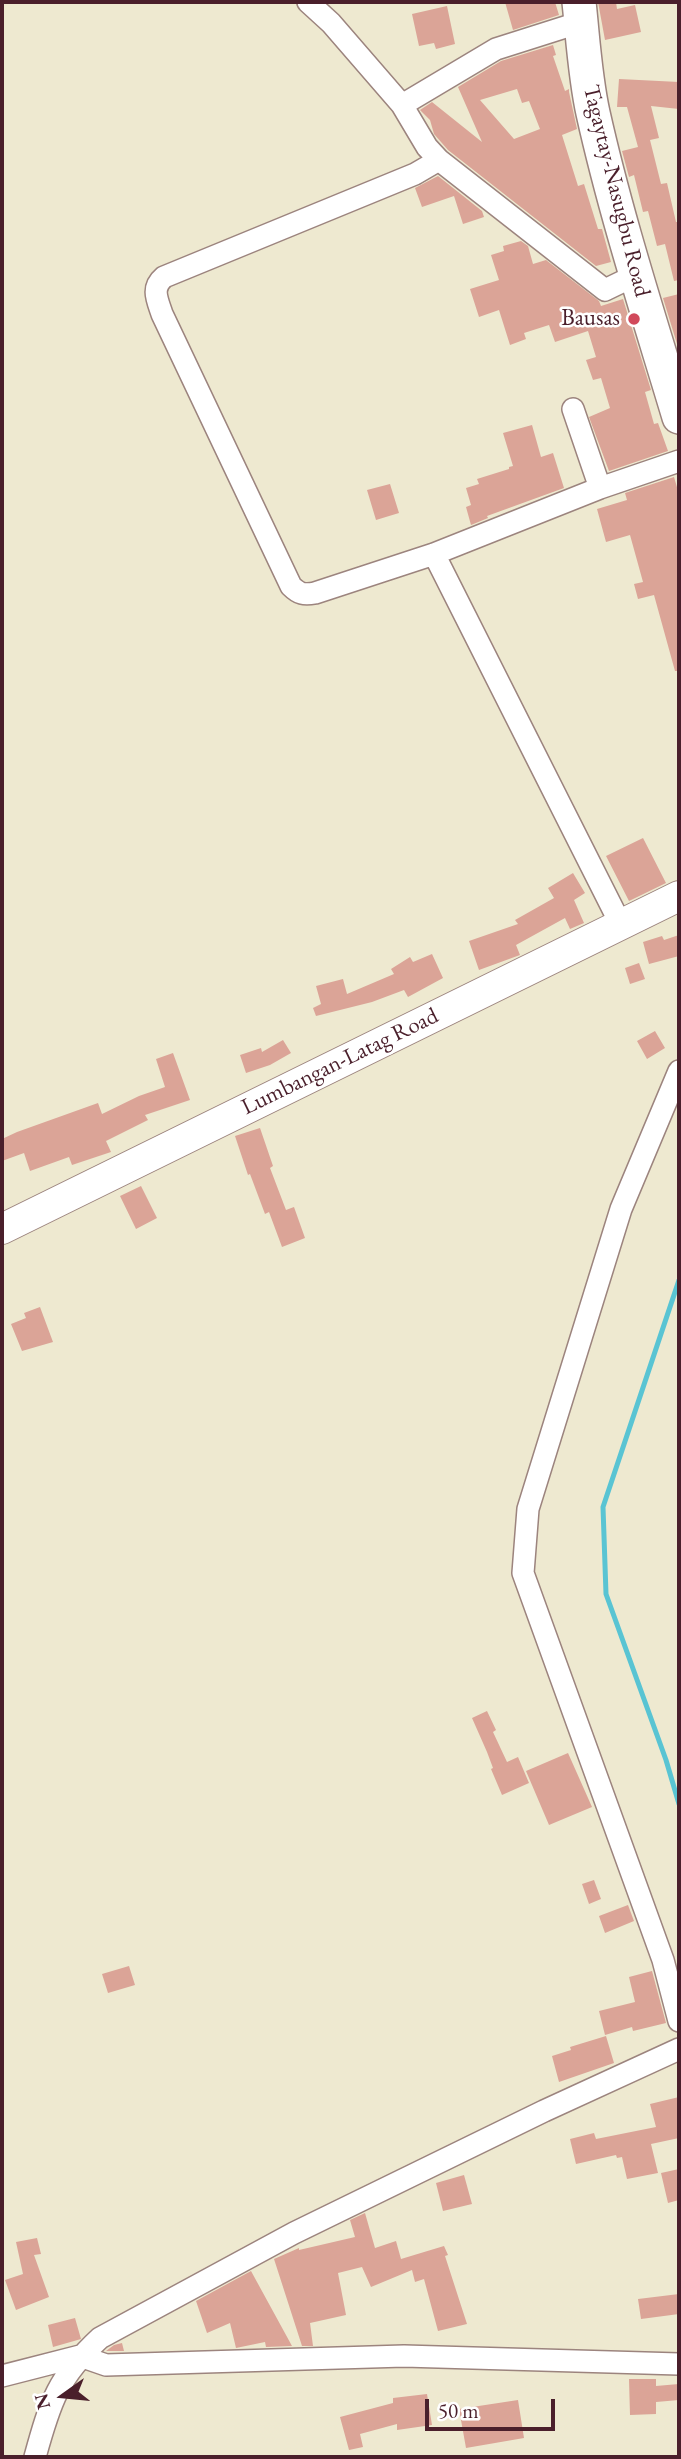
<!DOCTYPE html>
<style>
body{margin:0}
#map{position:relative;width:681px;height:2459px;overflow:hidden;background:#eee9d0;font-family:"EB Garamond",serif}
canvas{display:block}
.frame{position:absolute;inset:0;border:4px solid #4a1f2b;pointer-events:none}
.north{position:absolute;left:28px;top:2361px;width:70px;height:70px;-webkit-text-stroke:5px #fff;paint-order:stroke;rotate:255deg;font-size:19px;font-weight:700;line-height:28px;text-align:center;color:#4a1f2b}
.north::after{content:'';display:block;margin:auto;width:24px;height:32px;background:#4a1f2b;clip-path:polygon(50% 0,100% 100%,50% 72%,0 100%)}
.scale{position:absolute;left:425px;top:2399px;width:130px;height:32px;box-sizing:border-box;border:4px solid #4a1f2b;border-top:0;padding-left:9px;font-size:21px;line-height:24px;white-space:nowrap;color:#4a1f2b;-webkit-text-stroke:5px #fff;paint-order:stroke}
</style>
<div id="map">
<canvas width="681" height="2459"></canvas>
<div class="frame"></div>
<div class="north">N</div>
<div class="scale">50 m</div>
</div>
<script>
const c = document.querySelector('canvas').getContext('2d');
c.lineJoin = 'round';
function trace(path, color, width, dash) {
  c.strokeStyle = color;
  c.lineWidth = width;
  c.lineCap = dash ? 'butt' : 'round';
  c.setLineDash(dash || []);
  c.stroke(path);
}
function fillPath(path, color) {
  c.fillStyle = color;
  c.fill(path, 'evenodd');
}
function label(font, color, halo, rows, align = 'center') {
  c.font = font + ' "EB Garamond",serif';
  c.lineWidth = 5;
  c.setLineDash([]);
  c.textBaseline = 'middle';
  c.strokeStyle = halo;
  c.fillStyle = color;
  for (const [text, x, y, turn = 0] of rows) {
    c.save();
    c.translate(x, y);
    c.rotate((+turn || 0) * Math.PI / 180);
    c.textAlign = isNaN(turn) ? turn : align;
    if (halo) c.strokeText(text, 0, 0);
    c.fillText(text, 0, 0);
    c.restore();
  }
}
const stream = new Path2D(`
 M 679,1280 L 603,1507 L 606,1594 L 666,1760 L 679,1804`);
const building = new Path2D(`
 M 505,2 L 555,2 L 559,15 L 513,30 Z
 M 598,2 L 616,2 L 617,9 L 635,5 L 641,32 L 605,40 Z
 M 447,6 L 455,44 L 436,49 L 434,43 L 419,46 L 412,14 Z
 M 553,45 L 556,55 L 553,56 L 565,91 L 569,89 L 569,92 L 577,129 L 562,135 L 578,186 L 584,184 L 598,229 L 602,229 L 611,262 L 596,266 L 448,150 L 434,134 L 430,120 L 420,110 L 432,102 L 482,142 L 458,87 L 501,61 ZM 517,89 L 522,103 L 529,101 L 540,129 L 514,139 L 480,100 Z
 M 619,79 L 679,82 L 679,109 L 651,106 L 659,138 L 650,140 L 661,184 L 667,183 L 676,222 L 679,222 L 679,280 L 674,281 L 665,244 L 657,246 L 648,211 L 643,212 L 634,175 L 629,177 L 622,151 L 638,147 L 627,107 L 617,107 Z
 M 438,176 L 482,211 L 484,217 L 463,224 L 454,196 L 422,207 L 415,188 Z
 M 521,241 L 528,246 L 533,264 L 546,260 L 599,301 L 601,306 L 623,299 L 651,390 L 645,392 L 654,424 L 658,423 L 668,451 L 609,471 L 589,417 L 610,408 L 601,378 L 593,380 L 586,360 L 596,357 L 588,331 L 555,342 L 549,325 L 524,333 L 526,339 L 510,345 L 499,310 L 479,317 L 470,289 L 499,280 L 491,255 L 504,251 L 503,246 Z
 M 679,294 L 679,344 L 677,344 L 663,298 Z
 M 532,425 L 541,457 L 553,453 L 564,488 L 487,516 L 488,518 L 471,525 L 466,507 L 471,505 L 466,488 L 479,484 L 477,479 L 509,469 L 509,467 L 513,466 L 503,433 Z
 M 674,477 L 679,494 L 679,671 L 675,671 L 654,595 L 638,599 L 634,584 L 643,582 L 630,535 L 606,542 L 597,509 L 627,500 L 625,493 Z
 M 390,484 L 399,513 L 376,520 L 367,490 Z
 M 643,838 L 666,883 L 629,901 L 606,856 Z
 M 573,873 L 585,893 L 574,900 L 584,923 L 570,929 L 565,918 L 516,945 L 520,955 L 479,970 L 469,941 L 518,924 L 515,920 L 554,898 L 548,888 Z
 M 679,935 L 679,956 L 649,964 L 643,942 L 662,936 L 664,940 Z
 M 432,954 L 443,978 L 408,997 L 404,990 L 372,1002 L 316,1016 L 313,1008 L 321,1004 L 316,986 L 343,979 L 347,994 L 394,974 L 391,969 L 410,957 L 413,962 Z
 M 639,963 L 645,979 L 630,984 L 625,968 Z
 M 655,1031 L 665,1048 L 647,1059 L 637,1041 Z
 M 283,1040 L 291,1053 L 270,1065 L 246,1073 L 240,1055 L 261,1048 L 262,1052 Z
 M 173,1053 L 190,1100 L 145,1115 L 148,1120 L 106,1141 L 111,1152 L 72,1165 L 69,1157 L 30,1171 L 24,1153 L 2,1161 L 2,1139 L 17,1132 L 98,1103 L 102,1114 L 139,1096 L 165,1087 L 156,1059 Z
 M 260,1128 L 273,1166 L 270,1168 L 286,1210 L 294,1207 L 305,1238 L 282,1247 L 269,1212 L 265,1214 L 250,1174 L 248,1175 L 235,1136 Z
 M 141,1186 L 157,1218 L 136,1229 L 120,1196 Z
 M 40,1307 L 53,1342 L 22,1351 L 11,1324 L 26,1318 L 24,1313 Z
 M 487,1711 L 496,1730 L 493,1732 L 507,1762 L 518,1757 L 529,1783 L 502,1795 L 491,1769 L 493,1768 L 487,1752 L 472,1718 Z
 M 568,1753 L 592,1807 L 549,1825 L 526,1771 Z
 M 594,1880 L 601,1899 L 589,1904 L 582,1884 Z
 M 628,1905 L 634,1921 L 605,1933 L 599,1916 Z
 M 129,1966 L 135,1985 L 108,1993 L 102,1974 Z
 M 652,1971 L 666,2023 L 633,2031 L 632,2027 L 605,2035 L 599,2011 L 635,2002 L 629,1977 Z
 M 606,2036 L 614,2063 L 559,2082 L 552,2056 L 571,2050 L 570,2047 Z
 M 679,2097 L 679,2138 L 651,2144 L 658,2173 L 627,2179 L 622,2157 L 617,2158 L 616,2155 L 576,2164 L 570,2139 L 594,2133 L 596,2139 L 656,2127 L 650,2104 Z
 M 679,2169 L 679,2200 L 668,2203 L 661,2173 Z
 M 464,2175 L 472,2204 L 443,2211 L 436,2183 Z
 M 365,2213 L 375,2248 L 396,2241 L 401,2259 L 444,2246 L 448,2255 L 445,2256 L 467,2324 L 438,2331 L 424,2279 L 415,2282 L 412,2270 L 371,2287 L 362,2267 L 338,2273 L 346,2315 L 310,2323 L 313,2346 L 302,2346 L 274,2259 L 299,2248 L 299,2250 L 355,2237 L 350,2220 Z
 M 37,2238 L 41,2254 L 34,2255 L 49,2297 L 16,2310 L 5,2280 L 23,2274 L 16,2242 Z
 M 251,2271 L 292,2346 L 266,2347 L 265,2342 L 236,2348 L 230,2323 L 207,2333 L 196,2301 Z
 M 679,2294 L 679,2314 L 641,2319 L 638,2299 Z
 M 75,2318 L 81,2339 L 53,2347 L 48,2325 Z
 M 122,2343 L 124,2351 L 106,2351 L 114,2345 Z
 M 629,2379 L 656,2379 L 656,2386 L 679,2384 L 679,2400 L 656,2402 L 656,2414 L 630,2415 Z
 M 427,2394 L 432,2425 L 397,2430 L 397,2424 L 360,2434 L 363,2447 L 349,2450 L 340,2417 L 393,2403 L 393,2398 Z
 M 518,2400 L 524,2438 L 466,2448 L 459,2409 Z`);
const street = new Path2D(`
 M 308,2 L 331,23 L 402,105 L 427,147 L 439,160 L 605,290 L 636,275
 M 402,105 L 496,49 L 581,22
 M 439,160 L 415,174 L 164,277 C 151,288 157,299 162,314 L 291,586 C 299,594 304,595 315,593 L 434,554 L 600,488 L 679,461
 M 573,409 L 600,488
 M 434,554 L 621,925
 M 679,1071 L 621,1209 L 528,1509 L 523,1573 L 663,1960 L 679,2021
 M 2,2376 L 80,2356 L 106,2365 L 404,2356 L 679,2364
 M 35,2457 C 50,2402 58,2377 100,2338 L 294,2233 L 544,2111 L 679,2049`);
const secondary = new Path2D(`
 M 2,1229 L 679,896`);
const primary = new Path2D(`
 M 579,2 C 583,39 585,77 593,113 C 616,216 649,317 679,417`);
const markers = [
 [634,319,7,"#d1495b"]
];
const streetNames = [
 ["Tagaytay-Nasugbu Road",616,191,76],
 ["Lumbangan-Latag Road",340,1062,-26]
];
const poiNames = [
 ["Bausas",620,319]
];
trace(stream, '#59c4d3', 5);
fillPath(building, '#dba497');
trace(street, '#9c847e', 24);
trace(secondary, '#9c847e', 32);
trace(primary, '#9c847e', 36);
trace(street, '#fff', 21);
trace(secondary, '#fff', 30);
trace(primary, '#fff', 33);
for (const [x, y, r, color] of markers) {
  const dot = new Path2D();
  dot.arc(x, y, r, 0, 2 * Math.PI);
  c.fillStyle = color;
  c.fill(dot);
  trace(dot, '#fff', 2.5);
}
label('23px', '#4a1f2b', '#fff', streetNames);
label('23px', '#4a1f2b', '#fff', poiNames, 'right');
</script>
